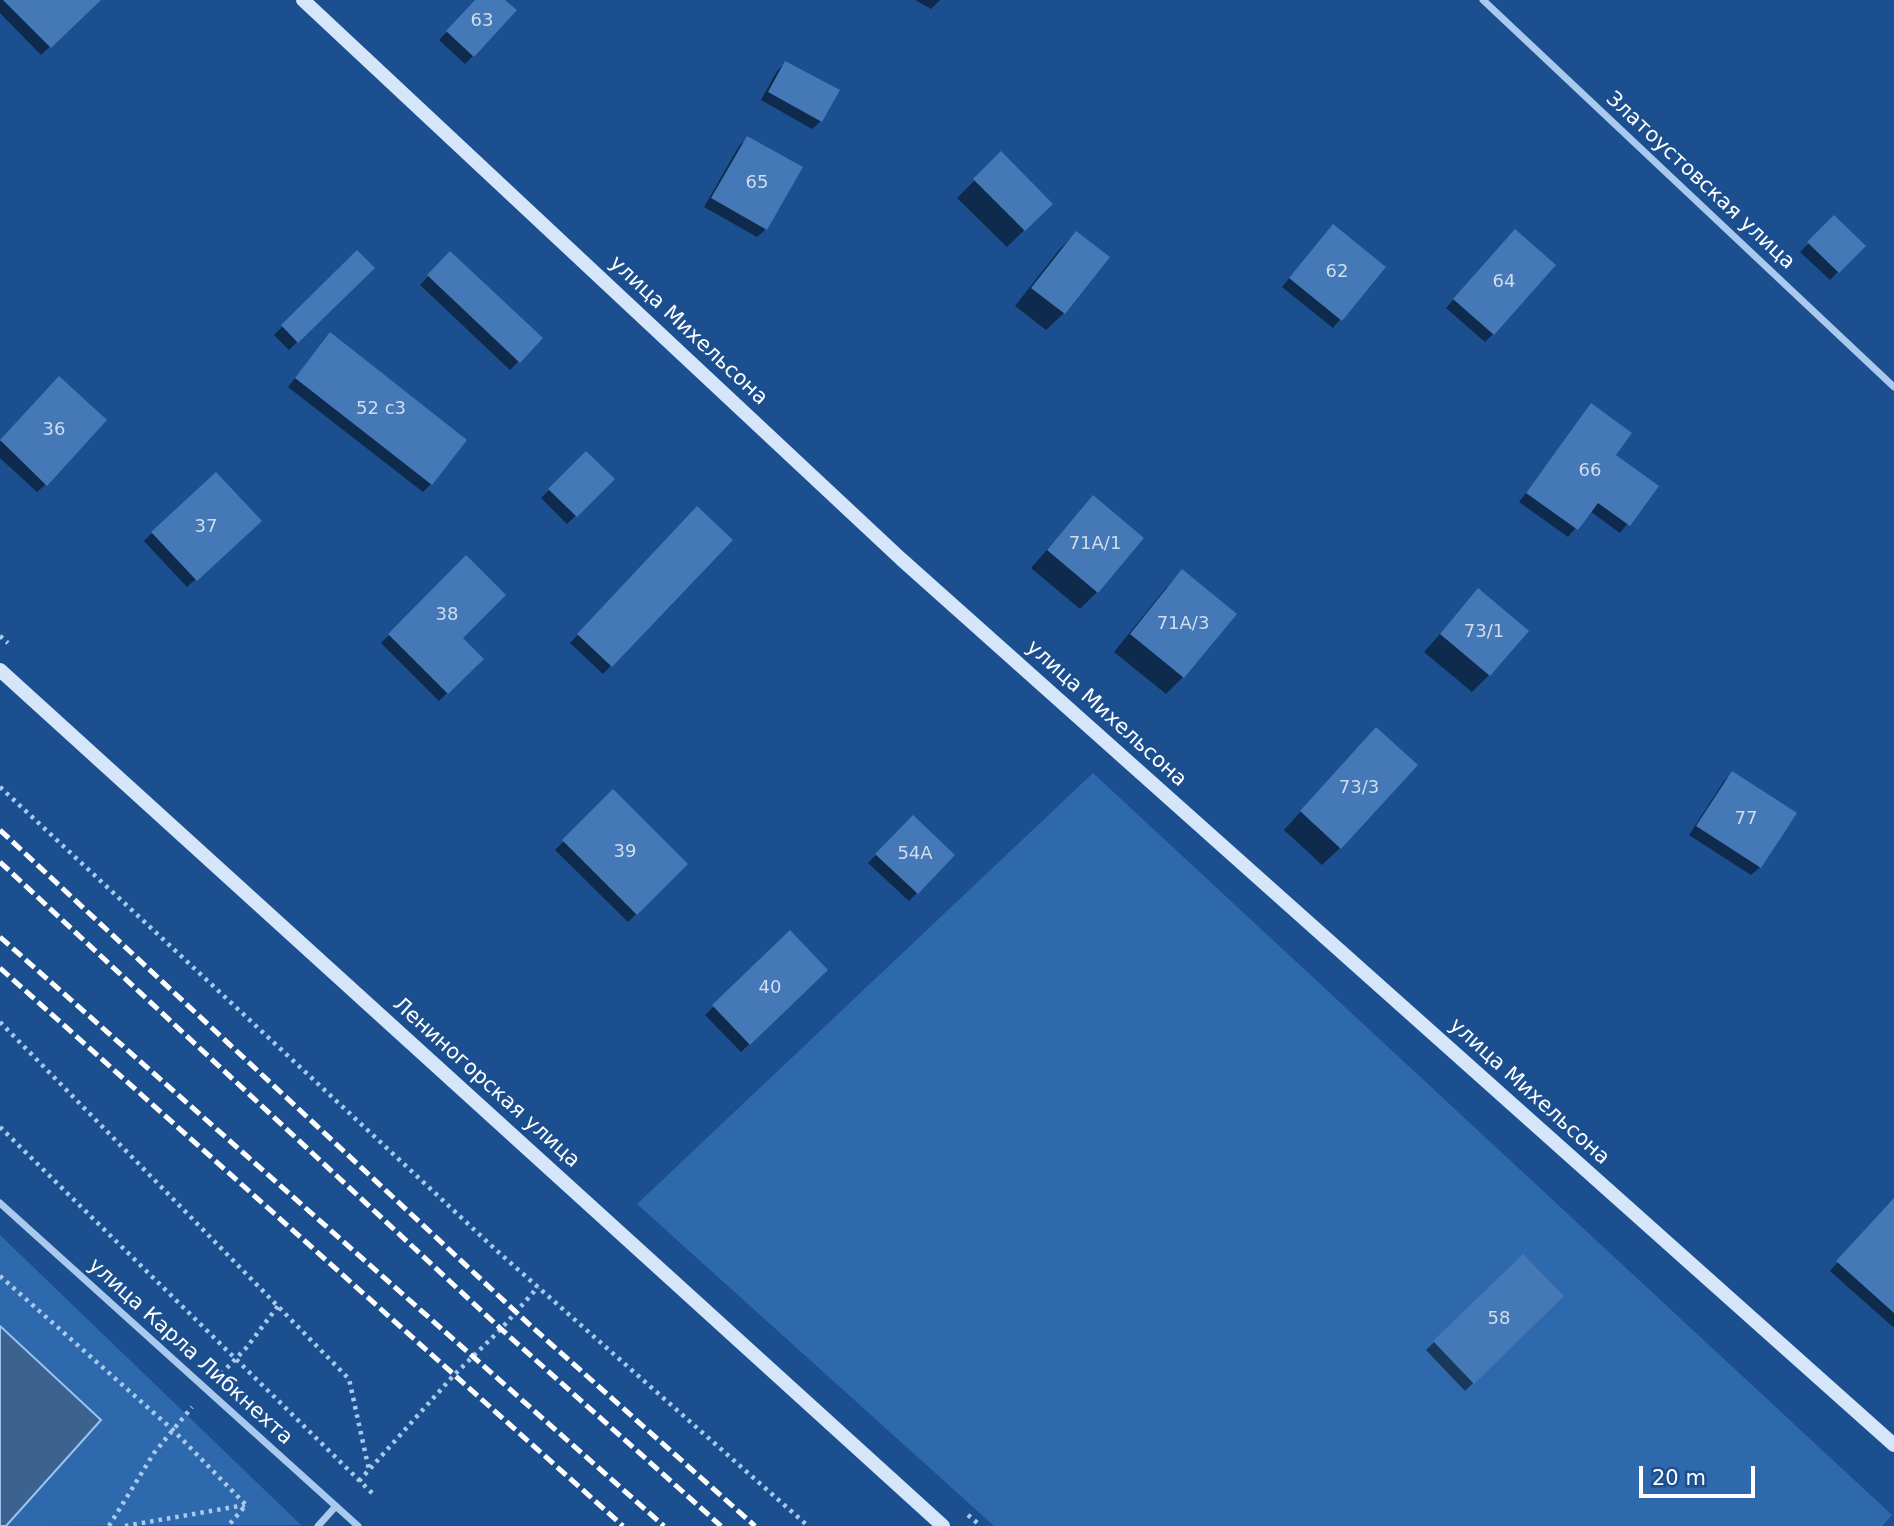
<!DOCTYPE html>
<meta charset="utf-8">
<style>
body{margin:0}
#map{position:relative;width:1894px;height:1526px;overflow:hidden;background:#1b4f8f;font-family:"DejaVu Sans",sans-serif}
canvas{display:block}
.scale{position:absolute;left:1639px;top:1466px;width:116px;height:32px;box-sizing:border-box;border:4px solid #fff;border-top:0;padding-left:9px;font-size:21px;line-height:24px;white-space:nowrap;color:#fff;-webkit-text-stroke:5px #1b4f8f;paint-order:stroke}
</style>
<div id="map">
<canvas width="1894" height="1526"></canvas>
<div class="scale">20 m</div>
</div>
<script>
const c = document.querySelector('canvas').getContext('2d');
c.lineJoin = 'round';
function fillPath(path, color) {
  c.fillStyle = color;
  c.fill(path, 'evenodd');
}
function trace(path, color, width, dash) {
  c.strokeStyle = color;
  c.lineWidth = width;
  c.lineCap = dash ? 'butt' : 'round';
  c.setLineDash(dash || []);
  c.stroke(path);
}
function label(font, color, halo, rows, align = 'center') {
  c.font = font + ' "DejaVu Sans",sans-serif';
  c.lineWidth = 5;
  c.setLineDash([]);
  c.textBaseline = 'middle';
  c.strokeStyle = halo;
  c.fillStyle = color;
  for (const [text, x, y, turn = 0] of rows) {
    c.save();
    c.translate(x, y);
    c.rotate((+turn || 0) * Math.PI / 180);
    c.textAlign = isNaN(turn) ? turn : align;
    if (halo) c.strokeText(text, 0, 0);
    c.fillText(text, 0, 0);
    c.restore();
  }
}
const green = new Path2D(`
 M 1093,773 L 1892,1515 L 1882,1526 L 994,1526 L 637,1204 Z
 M 0,1235 L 301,1525 L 0,1526 Z`);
const water = new Path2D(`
 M 0,1326 L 101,1420 L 6,1526 L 0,1526 Z`);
const shadow = new Path2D(`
 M 0,0 L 99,0 L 41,55 L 0,13 Z
 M 477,0 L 503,0 L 473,56 L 465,64 L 439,40 Z
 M 915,0 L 940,0 L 931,9 Z
 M 785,63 L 821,121 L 812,129 L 761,100 L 777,71 Z
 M 747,138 L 766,229 L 757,237 L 704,207 L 739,146 Z
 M 1001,154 L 1051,204 L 1007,247 L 957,198 Z
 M 1834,218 L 1863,246 L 1830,280 L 1800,252 Z
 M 1076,233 L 1107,258 L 1064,313 L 1046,330 L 1015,306 L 1059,250 Z
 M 1325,235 L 1383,267 L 1333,328 L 1282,287 Z
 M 1507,239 L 1493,334 L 1485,342 L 1446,308 Z
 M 357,253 L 373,268 L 289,350 L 274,335 Z
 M 450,253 L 541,338 L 510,370 L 420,285 Z
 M 330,335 L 431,484 L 423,492 L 288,387 Z
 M 51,387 L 46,484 L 37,492 L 0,458 L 0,442 Z
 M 1591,406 L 1613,456 L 1656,487 L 1620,533 L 1590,511 L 1568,537 L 1519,502 Z
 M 586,453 L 613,479 L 567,524 L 541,498 Z
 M 1093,497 L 1097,592 L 1080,609 L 1031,568 Z
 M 697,509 L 730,540 L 603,674 L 570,643 Z
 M 251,529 L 187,587 L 144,541 L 152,533 Z
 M 466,558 L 461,638 L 481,659 L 439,701 L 381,643 Z
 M 1182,571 L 1183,677 L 1166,694 L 1114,652 L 1165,589 Z
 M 1478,591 L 1489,675 L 1472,692 L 1424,652 Z
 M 1359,747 L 1340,848 L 1322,865 L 1284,830 Z
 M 1732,773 L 1795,814 L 1760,867 L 1751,875 L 1689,835 L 1724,781 Z
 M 613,792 L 686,864 L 628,922 L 555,850 Z
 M 913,817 L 953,855 L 909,901 L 868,863 Z
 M 789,933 L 826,970 L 741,1052 L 705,1015 Z
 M 1894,1200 L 1894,1326 L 1893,1327 L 1830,1271 Z
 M 1523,1256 L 1562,1296 L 1465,1391 L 1426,1350 Z`);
const building = new Path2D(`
 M 3,0 L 101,0 L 51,48 Z
 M 475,0 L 505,0 L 517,10 L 474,57 L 446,31 Z
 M 785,61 L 840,90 L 822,122 L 768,92 Z
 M 747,136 L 803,167 L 767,230 L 711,198 Z
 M 1001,151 L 1053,204 L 1025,231 L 973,179 Z
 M 1834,215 L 1866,246 L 1839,273 L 1807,242 Z
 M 1333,224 L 1386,267 L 1342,321 L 1289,278 Z
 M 1515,229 L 1556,265 L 1494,335 L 1453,299 Z
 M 1076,231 L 1110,257 L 1065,314 L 1031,288 Z
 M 357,250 L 375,268 L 298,343 L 281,325 Z
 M 450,251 L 543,338 L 520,363 L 427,275 Z
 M 330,332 L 467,440 L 432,485 L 295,378 Z
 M 59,376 L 107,420 L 47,486 L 0,440 Z
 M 1591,403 L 1632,433 L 1616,455 L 1659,486 L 1630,526 L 1598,503 L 1578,530 L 1526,493 Z
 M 586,451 L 615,479 L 577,517 L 548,489 Z
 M 216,472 L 262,521 L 197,581 L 151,532 Z
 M 1093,495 L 1144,538 L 1098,593 L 1047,550 Z
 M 697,506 L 733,540 L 612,667 L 577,634 Z
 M 466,555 L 506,595 L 463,638 L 484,659 L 448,694 L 388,634 Z
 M 1182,569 L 1237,614 L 1184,678 L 1130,634 Z
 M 1478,588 L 1529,631 L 1490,676 L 1440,634 Z
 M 1376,727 L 1418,765 L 1341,849 L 1300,811 Z
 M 1732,771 L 1797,813 L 1761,868 L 1696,826 Z
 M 613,789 L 688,864 L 637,915 L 562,840 Z
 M 913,815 L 955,855 L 918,894 L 875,854 Z
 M 790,930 L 828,970 L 750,1045 L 712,1005 Z
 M 1894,1198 L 1894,1313 L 1836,1261 Z
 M 1523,1254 L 1564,1296 L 1474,1384 L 1433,1341 Z`);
const path = new Path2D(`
 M 0,636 L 8,643
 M 0,787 L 496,1250 L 808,1526
 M 0,1022 L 349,1379 L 369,1470
 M 0,1127 L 373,1494
 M 0,1276 L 173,1430 L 246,1505 L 228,1526
 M 221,1374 L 247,1347 L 278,1306
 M 359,1481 L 454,1375 L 501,1329 L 538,1287
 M 968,1515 L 981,1526
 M 109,1526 L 154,1453 L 192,1407
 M 125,1526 L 245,1505`);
const street = new Path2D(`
 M 1483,0 L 1894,387
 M 0,1203 L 358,1526
 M 318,1526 L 336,1506`);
const secondary = new Path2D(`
 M 303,0 L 901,559 L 1894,1445
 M 0,670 L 943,1526`);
const rail = new Path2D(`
 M 0,830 L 532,1327 L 755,1526
 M 0,862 L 501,1329 L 721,1526
 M 0,937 L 664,1526
 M 0,968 L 623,1526`);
const numberNames = [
 ["63",482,21],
 ["65",757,183],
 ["62",1337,272],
 ["64",1504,282],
 ["52 с3",381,409],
 ["36",54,430],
 ["66",1590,471],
 ["37",206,527],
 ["71А/1",1095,544],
 ["38",447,615],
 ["71А/3",1183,624],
 ["73/1",1484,632],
 ["73/3",1359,788],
 ["77",1746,819],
 ["39",625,852],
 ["54А",915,854],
 ["40",770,988],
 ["58",1499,1319]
];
const streetNames = [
 ["Златоустовская улица",1700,181,43],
 ["улица Михельсона",688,331,43],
 ["улица Михельсона",1106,714,42],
 ["Лениногорская улица",486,1083,42],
 ["улица Михельсона",1529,1092,42],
 ["улица Карла Либкнехта",190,1352,42]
];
fillPath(green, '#2e69ad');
fillPath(water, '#3c6290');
trace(water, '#9cc4f0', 2);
fillPath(shadow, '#0007');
fillPath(building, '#4478b7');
trace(path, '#a9c9ee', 4.5, [3.5, 5]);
trace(street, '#a9c9ee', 7);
trace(secondary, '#d6e6fa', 14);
trace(rail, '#fff', 5, [12, 5]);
label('18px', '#d0dded', null, numberNames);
label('21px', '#fff', '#1b4f8f', streetNames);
</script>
